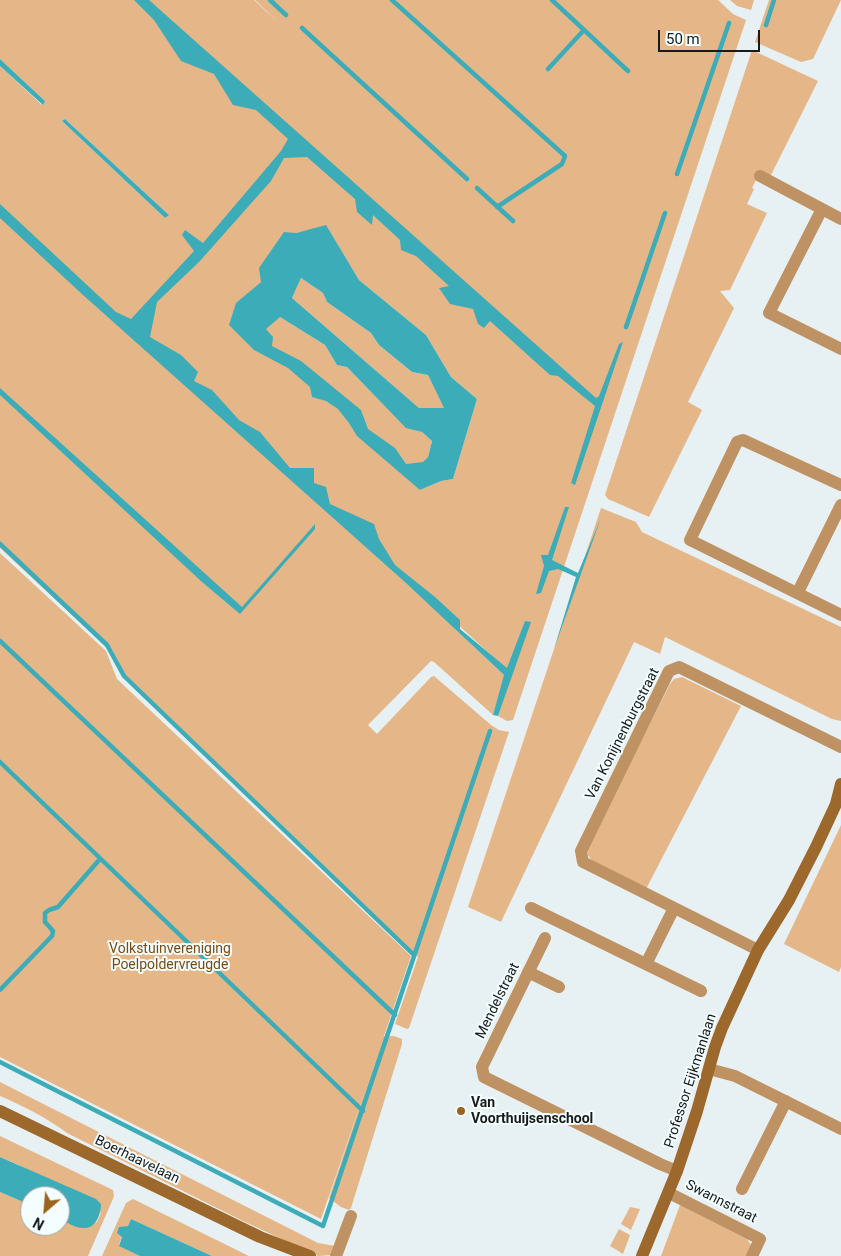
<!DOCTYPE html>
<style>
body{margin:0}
#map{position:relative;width:841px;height:1256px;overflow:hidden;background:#e7f0f2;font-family:Roboto,sans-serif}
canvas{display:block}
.north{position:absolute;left:20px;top:1186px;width:50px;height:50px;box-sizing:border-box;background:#f4feff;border:1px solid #9ca3a4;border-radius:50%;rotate:207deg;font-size:14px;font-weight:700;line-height:20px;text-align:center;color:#181b1c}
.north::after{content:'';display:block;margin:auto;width:18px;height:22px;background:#9b631e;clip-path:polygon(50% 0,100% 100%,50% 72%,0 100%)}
.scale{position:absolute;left:658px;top:30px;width:102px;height:22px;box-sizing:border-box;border:2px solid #181b1c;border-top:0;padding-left:6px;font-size:15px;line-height:18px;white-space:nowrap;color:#181b1c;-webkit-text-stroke:4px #f4feff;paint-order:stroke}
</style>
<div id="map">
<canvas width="841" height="1256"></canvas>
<div class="north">N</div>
<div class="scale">50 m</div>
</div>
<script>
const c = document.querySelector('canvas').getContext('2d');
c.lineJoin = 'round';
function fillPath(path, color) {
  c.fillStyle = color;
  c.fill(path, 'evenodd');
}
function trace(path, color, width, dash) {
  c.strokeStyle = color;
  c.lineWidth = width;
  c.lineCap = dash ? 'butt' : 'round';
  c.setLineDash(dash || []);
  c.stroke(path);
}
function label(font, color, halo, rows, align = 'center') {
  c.font = font + ' Roboto,sans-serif';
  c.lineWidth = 4;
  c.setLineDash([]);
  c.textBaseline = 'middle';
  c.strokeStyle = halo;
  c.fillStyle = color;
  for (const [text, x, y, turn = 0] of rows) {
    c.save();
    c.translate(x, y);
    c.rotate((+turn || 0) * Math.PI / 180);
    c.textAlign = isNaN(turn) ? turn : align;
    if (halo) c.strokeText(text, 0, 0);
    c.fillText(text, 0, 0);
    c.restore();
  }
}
const green = new Path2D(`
 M 0,0 L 254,0 L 280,24 L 255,0 L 718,0 L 733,14 L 746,20 L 513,720 L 507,721 L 498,716 L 512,674 L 456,623 L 454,628 L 505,676 L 493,715 L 434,662 L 431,661 L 368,725 L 377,734 L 431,677 L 434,676 L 491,725 L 499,730 L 509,732 L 409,1028 L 407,1029 L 395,1024 L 418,957 L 286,829 L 125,678 L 114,654 L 0,548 L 0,66 L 42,105 L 45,101 L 0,59 ZM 65,119 L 168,214 L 168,215 L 165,218 L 62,121 ZM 326,226 L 359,280 L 426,335 L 451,377 L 477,399 L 453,479 L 441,481 L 420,490 L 407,464 L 423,463 L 428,457 L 432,441 L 422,432 L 406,427 L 347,367 L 337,365 L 325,345 L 280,317 L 250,292 L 261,282 L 296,233 Z
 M 730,0 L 754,0 L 751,10 L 737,6 Z
 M 769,0 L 841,0 L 813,59 L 801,62 L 755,42 Z
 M 752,50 L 818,81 L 768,181 L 758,176 L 752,188 L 754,189 L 747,204 L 767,213 L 730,290 L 720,291 L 734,308 L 688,402 L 702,410 L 649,517 L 608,499 L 605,495 Z
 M 301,278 L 323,293 L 327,302 L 371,333 L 379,345 L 412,372 L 428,375 L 445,409 L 419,408 L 292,298 Z
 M 601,508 L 636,522 L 642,532 L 841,627 L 841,721 L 832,719 L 665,637 L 660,654 L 634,642 L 501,922 L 468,907 Z
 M 0,553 L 106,651 L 117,679 L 411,956 L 384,1036 L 394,1036 L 402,1039 L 402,1044 L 351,1208 L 349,1210 L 341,1207 L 329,1198 L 367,1085 L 321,1219 L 0,1057 Z
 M 682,677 L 741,706 L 646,889 L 593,862 L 588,855 L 587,848 L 670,684 L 674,679 Z
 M 841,825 L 841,967 L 839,972 L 784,944 Z
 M 0,1082 L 318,1243 L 335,1246 L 332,1255 L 318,1256 L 243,1221 L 67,1133 C 46,1117 23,1106 0,1096 Z
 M 0,1136 L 113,1190 L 114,1196 L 112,1201 L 88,1256 L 0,1256 L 0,1192 L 30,1205 L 30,1226 L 60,1226 L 60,1219 L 83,1228 L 97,1222 L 101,1213 L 19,1165 L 0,1157 Z
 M 133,1199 L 249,1256 L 212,1256 L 131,1219 L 128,1226 L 118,1233 L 122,1236 L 119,1245 L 140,1256 L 102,1256 L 126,1203 Z
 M 680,1205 L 747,1239 L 751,1245 L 746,1256 L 661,1256 Z
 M 630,1207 L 640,1209 L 631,1230 L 621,1224 Z
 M 619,1229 L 630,1235 L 623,1254 L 610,1246 Z`);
const water = new Path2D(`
 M 134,0 L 149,0 L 596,398 L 599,396 L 619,344 L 623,342 L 575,485 L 571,483 L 595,406 L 558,376 L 550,375 L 490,321 L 484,328 L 478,324 L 473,309 L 450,304 L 439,288 L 449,286 L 416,256 L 401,250 L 400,240 L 373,215 L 372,225 L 357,212 L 355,199 L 307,157 L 284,158 L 271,181 L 199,262 L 157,302 L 150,337 L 181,355 L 198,372 L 194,381 L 212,390 L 239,420 L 260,432 L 290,468 L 314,468 L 314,483 L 326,487 L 330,504 L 374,524 L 379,539 L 395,565 L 435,597 L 460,620 L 460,629 L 507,668 L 525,621 L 531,622 L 498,716 L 493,715 L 504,675 L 406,583 L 83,295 L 0,218 L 0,204 L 116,312 L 131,319 L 194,251 L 182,235 L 185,230 L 203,243 L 281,151 L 288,139 L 256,110 L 233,105 L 214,74 L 181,61 L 154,20 Z
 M 0,59 L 45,101 L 43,105 L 0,66 Z
 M 65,119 L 169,215 L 165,218 L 62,121 Z
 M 326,225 L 359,280 L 426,335 L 451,377 L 477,399 L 453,479 L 441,481 L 420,490 L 357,436 L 349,423 L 338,409 L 326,401 L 312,397 L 310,387 L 288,368 L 254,350 L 229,325 L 236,303 L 261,282 L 259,268 L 284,232 L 296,233 ZM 301,278 L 323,293 L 327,302 L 371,333 L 379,345 L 412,372 L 428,375 L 444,408 L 419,408 L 292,298 ZM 280,317 L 325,345 L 337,365 L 347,367 L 406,428 L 422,432 L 432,441 L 428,457 L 423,462 L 406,464 L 395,448 L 368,429 L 361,410 L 301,361 L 272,346 L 273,337 L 266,329 Z
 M 0,388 L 242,607 L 315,524 L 315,529 L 240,614 L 202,582 L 0,395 Z
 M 565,507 L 569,507 L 552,560 L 578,573 L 601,518 L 554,649 L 576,577 L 558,569 L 549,571 L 541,593 L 536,594 L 544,566 L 541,555 L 548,555 Z
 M 0,1157 L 96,1199 L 101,1204 C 101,1214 96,1229 83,1228 C 75,1228 67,1222 60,1219 L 60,1196 L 30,1196 L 30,1205 L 0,1192 Z
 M 131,1219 L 142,1224 L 212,1256 L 140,1256 L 119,1246 L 122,1237 L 117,1233 L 119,1227 L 128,1226 Z`);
const stream = new Path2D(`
 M 270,0 L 286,15
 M 392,0 L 565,156 L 562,164 L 497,207
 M 552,0 L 628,71
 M 766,25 L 774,0
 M 302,28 L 467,179
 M 548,69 L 584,30
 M 677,174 L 729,23
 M 477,188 L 513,221
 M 626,327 L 665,213
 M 0,544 L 107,645 L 124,676 L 414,955
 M 0,641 L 395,1015
 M 0,762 L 363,1111
 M 0,990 L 52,936 L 53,931 L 45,922 L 45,913 L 49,910 L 58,907 L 100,859
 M 0,1062 L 323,1226 L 490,731`);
const street = new Path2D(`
 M 760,176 L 841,219
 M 822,209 L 769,313 L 841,349
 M 841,485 L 743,440 L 737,442 L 690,540 L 841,615
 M 798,592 L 841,505
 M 531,908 L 701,991
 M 545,938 L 482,1067 L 484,1077 L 660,1164 L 677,1171
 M 758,950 L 583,862 L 581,851 L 669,671 L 679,667 L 841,747
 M 646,964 L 674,908
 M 528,972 L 559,987
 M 709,1069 L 735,1076 L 841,1129
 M 742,1189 L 786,1101
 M 669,1193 L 760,1239 L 752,1256
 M 336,1256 L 351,1216`);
const secondary = new Path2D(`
 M 0,1111 L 260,1237 L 310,1256
 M 642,1256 L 677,1171 L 697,1111 L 715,1047 L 722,1028 L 758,950 L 789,900 L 816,847 L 836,804 L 841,784`);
const markers = [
 [461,1111,5,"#9b631e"]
];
const streetNames = [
 ["Van Konijnenburgstraat",623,734,-63],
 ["Mendelstraat",498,1001,-64],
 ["Professor Eijkmanlaan",691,1081,-72],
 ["Boerhaavelaan",137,1160,26],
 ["Swannstraat",721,1202,27]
];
const parkNames = [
 ["Volkstuinvereniging",170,949],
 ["Poelpoldervreugde",170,965]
];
const poiNames = [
 ["Van",471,1103],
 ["Voorthuijsenschool",471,1119]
];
fillPath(green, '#e5b788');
fillPath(water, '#3dacb9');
trace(stream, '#3dacb9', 4.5);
trace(street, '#bf9263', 12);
trace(secondary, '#9c682c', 12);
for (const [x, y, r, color] of markers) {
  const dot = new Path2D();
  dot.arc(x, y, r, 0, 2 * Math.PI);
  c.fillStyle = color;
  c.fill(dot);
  trace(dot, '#f4feff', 2);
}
label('14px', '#181b1c', '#f4feff', streetNames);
label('14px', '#7a4c12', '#f4feff', parkNames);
label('bold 14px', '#181b1c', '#f4feff', poiNames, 'left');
</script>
